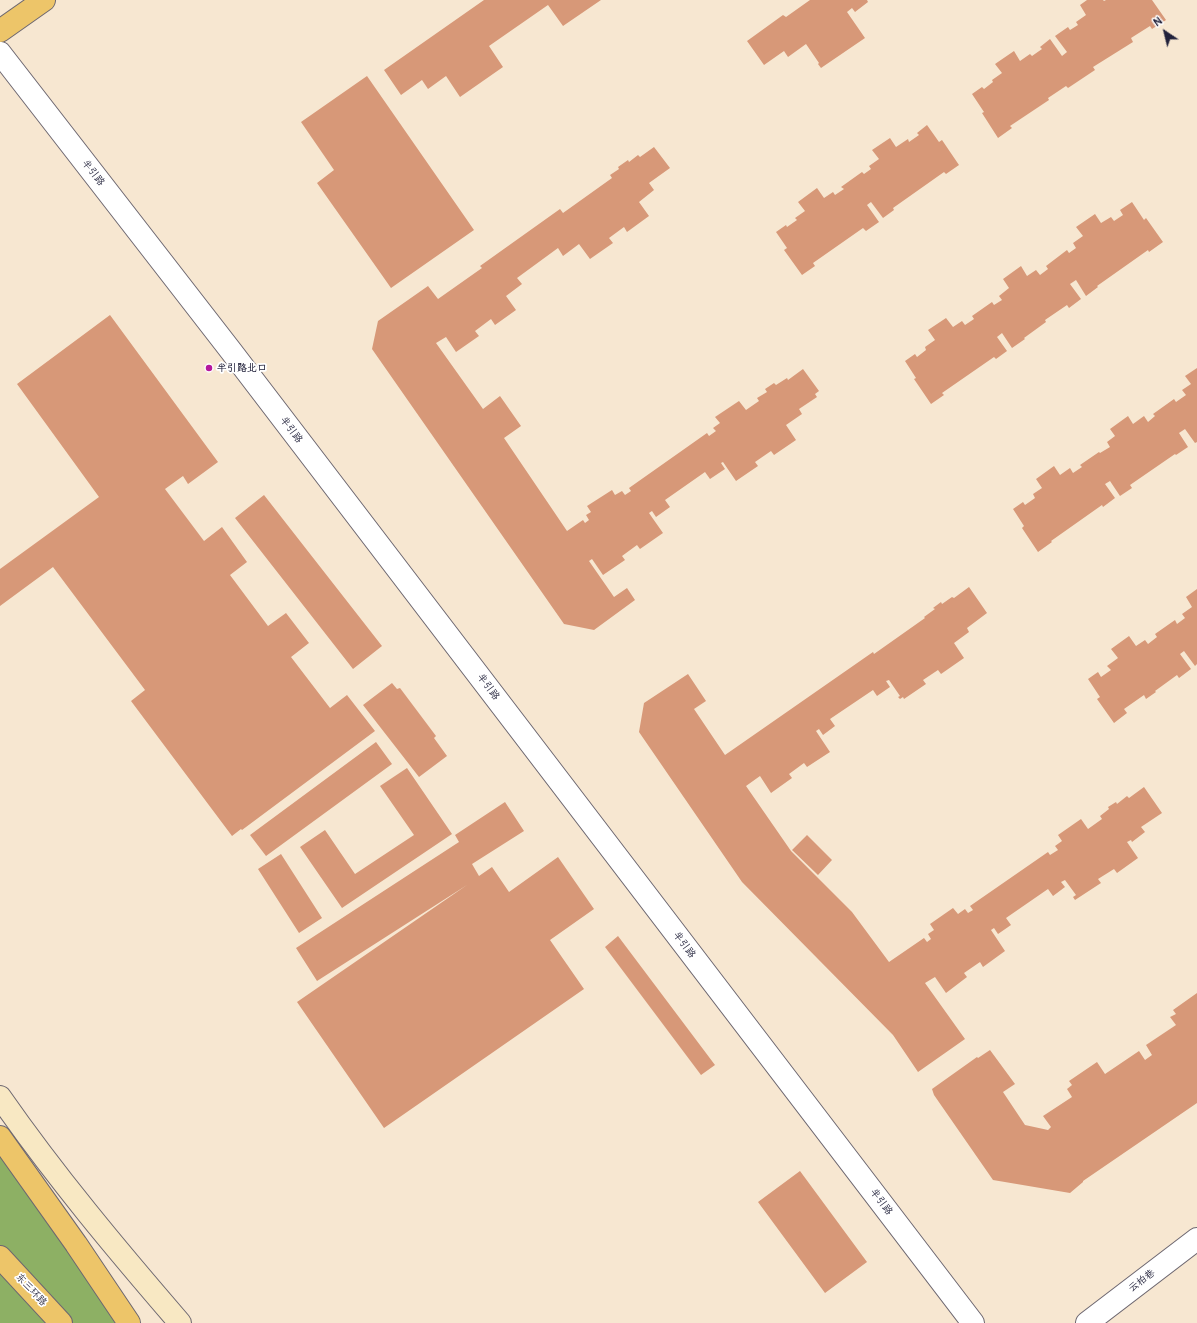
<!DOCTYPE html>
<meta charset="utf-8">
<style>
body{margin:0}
#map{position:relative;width:1197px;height:1323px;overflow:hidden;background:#f7e7d1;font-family:Pangolin,sans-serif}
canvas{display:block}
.north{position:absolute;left:1145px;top:12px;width:40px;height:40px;-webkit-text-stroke:3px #fff;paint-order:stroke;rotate:325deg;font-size:11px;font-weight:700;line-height:16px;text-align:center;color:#22223b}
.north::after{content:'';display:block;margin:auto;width:14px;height:18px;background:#22223b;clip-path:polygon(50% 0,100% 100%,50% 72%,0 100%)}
</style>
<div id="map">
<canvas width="1197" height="1323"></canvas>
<div class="north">N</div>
</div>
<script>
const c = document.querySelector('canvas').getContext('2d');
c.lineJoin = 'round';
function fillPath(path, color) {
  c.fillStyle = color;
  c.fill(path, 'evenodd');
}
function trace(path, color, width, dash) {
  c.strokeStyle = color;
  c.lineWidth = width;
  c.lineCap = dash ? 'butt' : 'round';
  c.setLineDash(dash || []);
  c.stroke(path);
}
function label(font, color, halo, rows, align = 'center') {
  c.font = font + ' Pangolin,"LXGW WenKai TC",sans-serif';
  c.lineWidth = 3.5;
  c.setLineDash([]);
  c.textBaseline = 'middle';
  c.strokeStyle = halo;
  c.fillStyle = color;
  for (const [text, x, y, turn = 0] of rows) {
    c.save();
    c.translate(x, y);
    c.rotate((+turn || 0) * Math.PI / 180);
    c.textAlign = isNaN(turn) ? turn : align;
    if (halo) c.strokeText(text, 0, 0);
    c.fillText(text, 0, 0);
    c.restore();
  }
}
const forest = new Path2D(`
 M 0,1154 L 117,1323 L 0,1323 Z`);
const building = new Path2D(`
 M 484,0 L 601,0 L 563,26 L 548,5 L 489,46 L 503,67 L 460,97 L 446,76 L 428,89 L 422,80 L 401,95 L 384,70 Z
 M 810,0 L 867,0 L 868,2 L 855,12 L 852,8 L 847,12 L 865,38 L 821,68 L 818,64 L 819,63 L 806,44 L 788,57 L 784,51 L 764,65 L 747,41 L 783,15 L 786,17 Z
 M 1087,0 L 1103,0 L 1104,1 L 1106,0 L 1152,0 L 1166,20 L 1152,29 L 1150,26 L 1131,38 L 1133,42 L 1093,67 L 1095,70 L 1068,88 L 1066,86 L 1048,98 L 1049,100 L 1010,126 L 1012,128 L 998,138 L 982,113 L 984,112 L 972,94 L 982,87 L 984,89 L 993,82 L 992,80 L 1002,73 L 995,64 L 1014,51 L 1020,61 L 1030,54 L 1032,56 L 1042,49 L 1040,47 L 1050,39 L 1062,56 L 1067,52 L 1055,36 L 1068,27 L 1070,30 L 1078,25 L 1076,22 L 1086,15 L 1080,5 Z
 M 367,76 L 474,230 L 391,288 L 317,183 L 334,170 L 301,122 Z
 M 927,125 L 939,142 L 942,140 L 959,165 L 946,174 L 944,172 L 893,208 L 894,210 L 883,218 L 871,202 L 867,205 L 879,222 L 866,231 L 863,228 L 813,263 L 815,266 L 802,275 L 784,250 L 787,248 L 776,232 L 786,225 L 787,227 L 797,220 L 795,218 L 805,211 L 798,202 L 817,188 L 824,198 L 833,192 L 835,195 L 844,189 L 841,187 L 862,172 L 864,174 L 871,169 L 869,166 L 879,159 L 872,150 L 890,138 L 896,147 L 908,139 L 909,142 L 919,135 L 917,133 Z
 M 654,147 L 670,168 L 649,183 L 654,190 L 639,202 L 649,216 L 627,232 L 624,227 L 609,238 L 613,243 L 590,259 L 579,244 L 563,256 L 558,248 L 517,278 L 522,284 L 506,296 L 516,310 L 495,325 L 491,319 L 475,331 L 479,336 L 456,352 L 446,337 L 436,343 L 483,409 L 500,396 L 521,426 L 504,438 L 567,531 L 583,520 L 585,523 L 589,520 L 586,515 L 591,512 L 587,506 L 612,490 L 615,495 L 622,491 L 625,495 L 631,491 L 629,488 L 707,433 L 709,436 L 716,431 L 713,428 L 720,423 L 715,417 L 739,401 L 746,410 L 759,401 L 757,398 L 767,392 L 765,389 L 774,383 L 776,385 L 787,378 L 788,380 L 803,369 L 819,391 L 815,394 L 817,397 L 799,409 L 802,414 L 786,425 L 796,440 L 774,455 L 771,451 L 755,462 L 758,466 L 736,481 L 723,462 L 721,463 L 725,469 L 710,479 L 705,472 L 665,500 L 670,507 L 656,517 L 652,511 L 649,513 L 663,533 L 640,549 L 637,545 L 622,556 L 625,560 L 603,575 L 592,559 L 589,561 L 614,597 L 627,588 L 635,600 L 594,630 L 564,624 L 372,349 L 378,321 L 428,286 L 438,299 L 482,268 L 480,266 L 560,209 L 563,213 L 612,178 L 610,175 L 619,169 L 618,167 L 628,160 L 629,162 L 638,155 L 640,157 Z
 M 1132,202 L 1144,220 L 1146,218 L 1163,242 L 1149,252 L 1148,250 L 1097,286 L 1098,287 L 1086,296 L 1076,280 L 1070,284 L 1081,299 L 1069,308 L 1067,305 L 1045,320 L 1046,322 L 1024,338 L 1025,339 L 1012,348 L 1002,333 L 997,337 L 1007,351 L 996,359 L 994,357 L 942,393 L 944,395 L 931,404 L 914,379 L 916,378 L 905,361 L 915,354 L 917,357 L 926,350 L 925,347 L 935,340 L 928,330 L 946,318 L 953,327 L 962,321 L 965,325 L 974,319 L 972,316 L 992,302 L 994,305 L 1002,300 L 999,296 L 1009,288 L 1003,279 L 1021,266 L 1027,276 L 1036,270 L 1040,275 L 1048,269 L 1046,266 L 1067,250 L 1069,253 L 1076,248 L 1073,243 L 1083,236 L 1076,227 L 1095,214 L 1101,223 L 1111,217 L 1114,221 L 1123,215 L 1120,210 Z
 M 110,315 L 218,462 L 188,484 L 183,476 L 165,489 L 204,541 L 222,527 L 247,562 L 230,575 L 268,626 L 286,613 L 309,643 L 291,657 L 330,708 L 347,695 L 375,731 L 242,830 L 241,829 L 232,836 L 131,701 L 145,690 L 53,567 L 0,606 L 0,569 L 99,497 L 17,384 Z
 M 1197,368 L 1197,442 L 1195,443 L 1185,429 L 1179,433 L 1188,447 L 1176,455 L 1175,454 L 1130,485 L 1132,488 L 1120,496 L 1110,481 L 1105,484 L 1115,498 L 1103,507 L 1102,505 L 1051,541 L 1052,542 L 1038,552 L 1022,528 L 1024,526 L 1013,509 L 1023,502 L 1025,505 L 1035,498 L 1033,494 L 1042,488 L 1036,479 L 1054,466 L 1060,475 L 1070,468 L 1073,473 L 1082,467 L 1080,465 L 1099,452 L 1100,453 L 1110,447 L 1107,442 L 1115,436 L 1110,429 L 1128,416 L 1133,424 L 1144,416 L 1148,422 L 1155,416 L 1153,414 L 1174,399 L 1176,402 L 1186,395 L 1182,390 L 1191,384 L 1185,376 Z
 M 264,495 L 382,646 L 353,669 L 235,518 Z
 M 969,587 L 987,613 L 967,628 L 969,632 L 954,643 L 964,658 L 941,674 L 938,670 L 923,680 L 926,684 L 904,699 L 903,697 L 900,699 L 898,697 L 900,696 L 889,680 L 886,681 L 890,687 L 877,696 L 873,690 L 830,719 L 835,726 L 823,735 L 819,729 L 816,731 L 830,752 L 807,767 L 804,763 L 789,774 L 792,778 L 771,793 L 760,776 L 746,786 L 791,851 L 852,912 L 889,962 L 924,938 L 927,942 L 931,939 L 928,934 L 934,930 L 930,924 L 953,908 L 958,914 L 965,909 L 968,913 L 973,910 L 970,906 L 1048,852 L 1050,855 L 1058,850 L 1055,846 L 1062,841 L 1058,835 L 1081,819 L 1088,829 L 1102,819 L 1100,816 L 1109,809 L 1108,807 L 1116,802 L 1117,804 L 1127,796 L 1129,798 L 1144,787 L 1162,813 L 1141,827 L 1145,832 L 1132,842 L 1131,840 L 1127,842 L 1138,858 L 1117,873 L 1114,869 L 1098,879 L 1101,883 L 1075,900 L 1073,897 L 1076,895 L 1065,880 L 1061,882 L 1065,887 L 1053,896 L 1048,889 L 1006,918 L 1011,925 L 998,934 L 994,928 L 991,930 L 1005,951 L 983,967 L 980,962 L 964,973 L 967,977 L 946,993 L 935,977 L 925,983 L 965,1039 L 918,1072 L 893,1035 L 742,882 L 639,732 L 644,703 L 688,674 L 706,701 L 694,709 L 725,755 L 873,652 L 874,654 L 925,618 L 924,617 L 935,609 L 933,608 L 941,602 L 942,604 L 952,597 L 954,598 Z
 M 1197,589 L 1197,664 L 1195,666 L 1184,651 L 1180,654 L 1191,669 L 1179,678 L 1177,675 L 1155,691 L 1156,692 L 1146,699 L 1144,695 L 1124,709 L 1127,713 L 1114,723 L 1097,699 L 1100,697 L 1088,679 L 1098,672 L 1101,677 L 1111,670 L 1107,666 L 1118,658 L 1111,649 L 1129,636 L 1136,646 L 1145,640 L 1148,644 L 1157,637 L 1155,634 L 1175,620 L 1177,624 L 1185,618 L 1182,614 L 1192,607 L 1186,597 Z
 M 392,683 L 397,689 L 400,688 L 436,736 L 434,738 L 447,756 L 419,777 L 363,705 Z
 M 376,742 L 392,764 L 266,856 L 250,835 Z
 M 407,768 L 452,834 L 342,908 L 300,847 L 325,830 L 355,874 L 414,835 L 380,786 Z
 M 505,802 L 524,831 L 472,864 L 479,876 L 492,867 L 509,892 L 558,857 L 594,909 L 550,940 L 584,989 L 384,1128 L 297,1002 L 467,885 L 317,981 L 296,948 L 459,842 L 455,835 Z
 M 807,835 L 832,860 L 818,875 L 792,850 Z
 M 281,854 L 322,918 L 299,933 L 258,869 Z
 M 618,936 L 715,1065 L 701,1075 L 605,947 Z
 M 1197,993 L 1197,1103 L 1083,1181 L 1083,1182 L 1070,1193 L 993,1180 L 934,1095 L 932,1089 L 977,1057 L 978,1058 L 990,1050 L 1015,1084 L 1003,1092 L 1025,1125 L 1048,1130 L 1051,1127 L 1043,1116 L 1072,1097 L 1067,1089 L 1072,1085 L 1069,1081 L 1097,1062 L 1105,1074 L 1139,1051 L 1145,1060 L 1152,1055 L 1146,1045 L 1176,1025 L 1170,1017 L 1176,1014 L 1173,1010 Z
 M 800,1171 L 867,1262 L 825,1293 L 758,1202 Z`);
const minor = new Path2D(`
 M 1087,1323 L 1197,1239`);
const tertiary = new Path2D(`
 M 0,53 L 231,351 L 973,1323`);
const secondary = new Path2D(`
 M 0,1097 C 55,1176 117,1250 180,1323`);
const primary = new Path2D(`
 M 0,31 L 44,0`);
const trunk = new Path2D(`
 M 0,1137 L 76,1244 L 129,1323
 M 0,1257 L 61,1323`);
const markers = [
 [209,368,4,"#b5179e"]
];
const streetNames = [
 ["半引路",93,173,52],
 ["半引路",291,430,53],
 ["半引路",488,687,53],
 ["半引路",684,945,53],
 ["半引路",881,1202,53],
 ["云柏巷",1142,1281,-37],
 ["东三环路",31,1290,47]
];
const poiNames = [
 ["半引路北口",217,368]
];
fillPath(forest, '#8db064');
fillPath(building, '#d79878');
trace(minor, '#6d6770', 24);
trace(tertiary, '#6d6770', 24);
trace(secondary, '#6d6770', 24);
trace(primary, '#6d6770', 24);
trace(trunk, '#6d6770', 24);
trace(minor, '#fff', 22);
trace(tertiary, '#fff', 22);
trace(secondary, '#f8e8c3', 22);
trace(primary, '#edc569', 22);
trace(trunk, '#edc569', 22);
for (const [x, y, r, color] of markers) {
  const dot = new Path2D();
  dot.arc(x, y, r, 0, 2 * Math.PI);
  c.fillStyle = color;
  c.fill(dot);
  trace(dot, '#fff', 1.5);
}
label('10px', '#22223b', '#fff', streetNames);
label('bold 10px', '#22223b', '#fff', poiNames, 'left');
</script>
